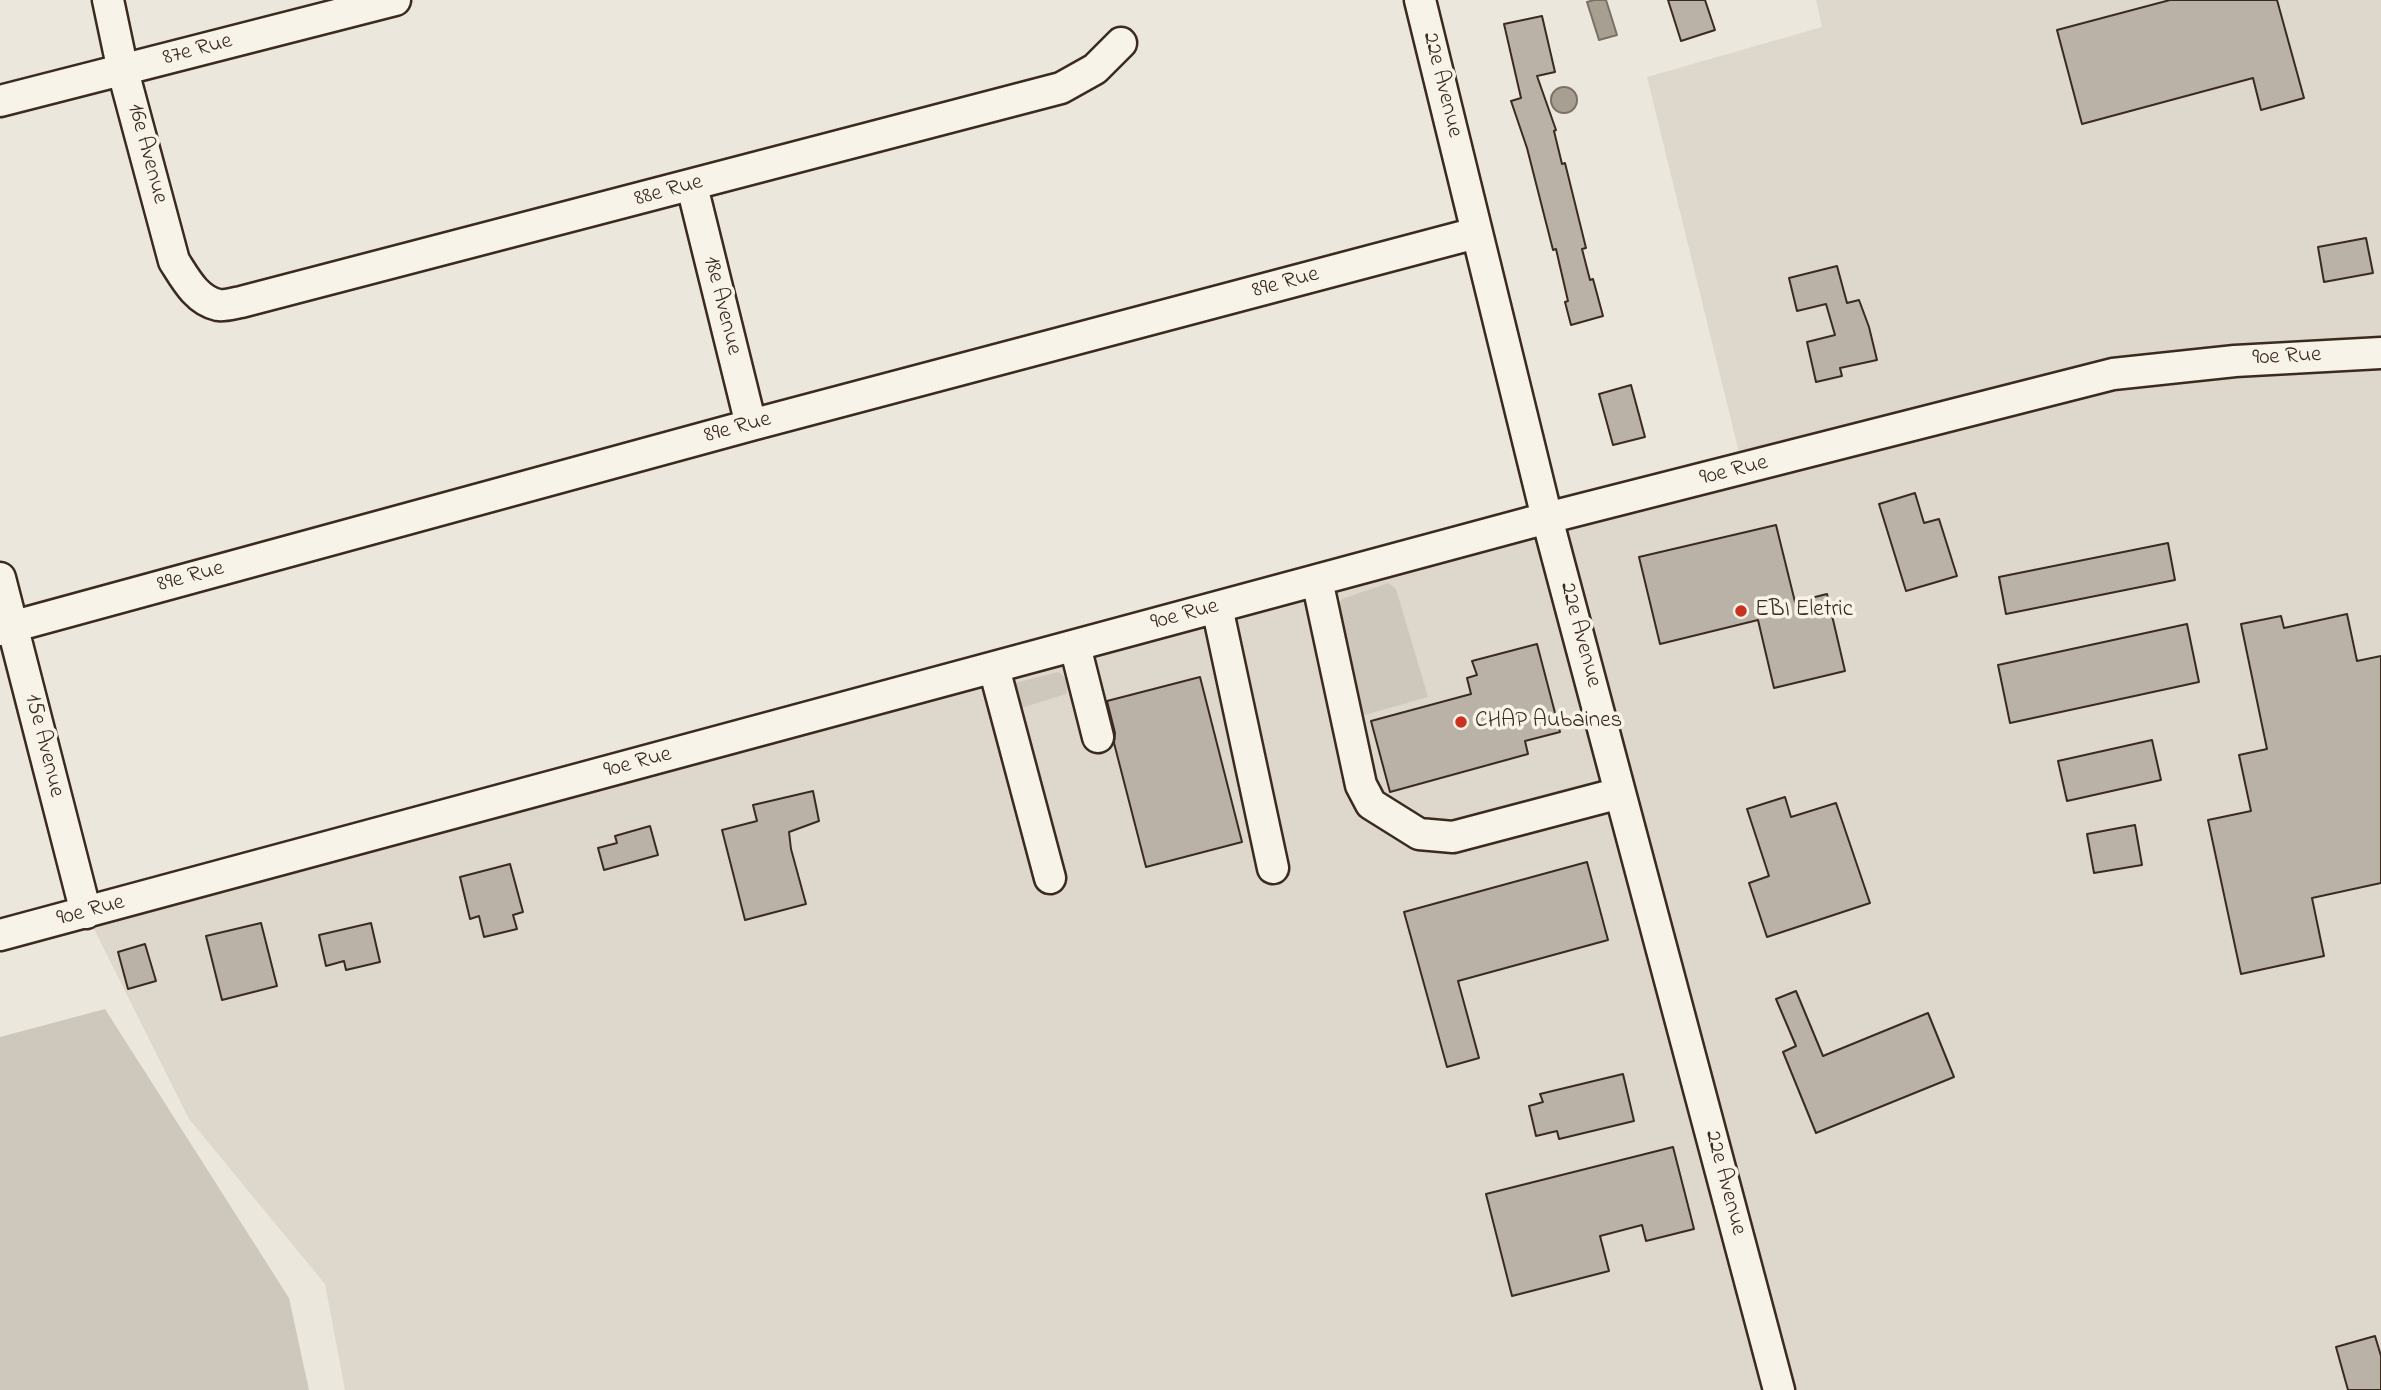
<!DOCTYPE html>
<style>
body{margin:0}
canvas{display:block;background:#ece7dc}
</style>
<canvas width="2381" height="1390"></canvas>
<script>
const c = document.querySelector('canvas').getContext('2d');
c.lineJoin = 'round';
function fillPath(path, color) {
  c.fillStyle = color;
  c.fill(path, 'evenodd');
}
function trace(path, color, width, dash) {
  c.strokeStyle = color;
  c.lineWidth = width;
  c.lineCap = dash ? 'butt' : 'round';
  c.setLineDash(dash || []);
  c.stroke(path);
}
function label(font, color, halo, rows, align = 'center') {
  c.font = font + ' "Indie Flower",sans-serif';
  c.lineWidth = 7;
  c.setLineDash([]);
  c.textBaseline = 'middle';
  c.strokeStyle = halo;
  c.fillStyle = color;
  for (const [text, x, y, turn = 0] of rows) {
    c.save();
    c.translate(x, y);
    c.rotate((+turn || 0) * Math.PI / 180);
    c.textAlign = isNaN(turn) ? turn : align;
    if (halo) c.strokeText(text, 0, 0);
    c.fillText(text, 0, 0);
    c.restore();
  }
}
const built = new Path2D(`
 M 1816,0 L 2381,0 L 2381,1390 L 345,1390 L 325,1284 L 189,1119 L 86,913 L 1743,469 L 1647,77 L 1822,27 Z`);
const green = new Path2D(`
 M 1388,583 L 1396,589 L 1428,697 L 1354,718 L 1335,611 L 1342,599 Z
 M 1058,672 C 1067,677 1070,685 1066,694 L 1018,709 L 1011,684 Z
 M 105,1009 L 289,1298 L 309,1390 L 0,1390 L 0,1037 Z`);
const water = new Path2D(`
 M 1594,0 L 1606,0 L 1617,35 L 1599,40 L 1587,2 Z
 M1551 100a13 13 0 1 1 26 0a13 13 0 1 1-26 0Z`);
const building = new Path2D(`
 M 1668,0 L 1705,0 L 1715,30 L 1681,41 Z
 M 2170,0 L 2277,0 L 2304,98 L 2261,110 L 2253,78 L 2082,124 L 2057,30 Z
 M 1542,16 L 1555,72 L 1537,76 L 1556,130 L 1554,131 L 1562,164 L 1565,163 L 1586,248 L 1582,249 L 1590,280 L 1593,279 L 1603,316 L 1571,325 L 1565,302 L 1568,301 L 1556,249 L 1553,250 L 1527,148 L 1511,101 L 1521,98 L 1504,24 Z
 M 2366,238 L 2373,273 L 2324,282 L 2318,247 Z
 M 1837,266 L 1847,303 L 1859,300 L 1869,327 L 1877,360 L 1840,368 L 1842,376 L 1816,382 L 1807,342 L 1835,335 L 1826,304 L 1797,311 L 1789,278 Z
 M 1631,385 L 1645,437 L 1613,445 L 1599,394 Z
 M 1915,493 L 1924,523 L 1939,519 L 1957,576 L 1906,591 L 1879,504 Z
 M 1776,525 L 1795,602 L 1827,594 L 1845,671 L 1774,688 L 1758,620 L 1660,644 L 1639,557 Z
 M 2168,543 L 2175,580 L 2006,614 L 1999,577 Z
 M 2347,614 L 2357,661 L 2381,656 L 2381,883 L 2312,898 L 2324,956 L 2241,974 L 2208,820 L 2251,811 L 2239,755 L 2267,749 L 2241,624 L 2281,616 L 2284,628 Z
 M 2187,624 L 2199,682 L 2010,723 L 1998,665 Z
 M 1537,644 L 1560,732 L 1525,741 L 1528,754 L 1390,792 L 1371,721 L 1471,694 L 1467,678 L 1477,675 L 1472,661 Z
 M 1200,677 L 1242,842 L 1146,867 L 1114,743 L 1115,733 L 1107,701 Z
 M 2152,740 L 2161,780 L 2067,801 L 2058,761 Z
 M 813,791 L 819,821 L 789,832 L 791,849 L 806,904 L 745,920 L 722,830 L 757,821 L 753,805 Z
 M 1785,797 L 1791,817 L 1836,803 L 1870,903 L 1767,937 L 1749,883 L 1769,876 L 1747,809 Z
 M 2135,825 L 2142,865 L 2094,873 L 2087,834 Z
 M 650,826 L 658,855 L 604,870 L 598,848 L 617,843 L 615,836 Z
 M 1587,862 L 1608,940 L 1458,981 L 1479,1058 L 1447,1067 L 1404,912 Z
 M 510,864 L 523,912 L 513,915 L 517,929 L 484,937 L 479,916 L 470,919 L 460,877 Z
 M 261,923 L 277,986 L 222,1000 L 206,936 Z
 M 371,923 L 380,962 L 346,970 L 344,961 L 326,966 L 319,935 Z
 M 145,944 L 156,981 L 128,989 L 118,952 Z
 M 1796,991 L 1823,1056 L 1928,1013 L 1954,1077 L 1816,1133 L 1783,1052 L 1796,1046 L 1776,999 Z
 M 1623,1074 L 1634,1121 L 1559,1139 L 1557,1131 L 1536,1136 L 1529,1106 L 1543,1102 L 1540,1094 Z
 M 1673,1147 L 1694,1229 L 1646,1241 L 1642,1225 L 1600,1236 L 1609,1271 L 1512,1296 L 1486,1194 Z
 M 2375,1336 L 2381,1356 L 2381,1390 L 2348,1390 L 2336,1347 Z`);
const minor = new Path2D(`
 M 108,0 L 123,71 L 174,261 C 185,278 196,300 218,305 C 225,306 234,303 241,302 L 1061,88 L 1095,69 L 1121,43
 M 1420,0 L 1547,518 L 1779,1390
 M 0,101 L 395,0
 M 692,186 L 751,425
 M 0,578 L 86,913
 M 1317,580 L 1361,785 L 1371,804 L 1419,834 L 1453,837 L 1620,793
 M 1217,607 L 1273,868
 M 0,630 L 751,425 L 1476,233
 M 1075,646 L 1098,737
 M 994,668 L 1050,878
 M 0,935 L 1547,518 L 2113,374 L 2235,361 L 2381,353`);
const markers = [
 [1741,611,7,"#c8321e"],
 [1461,722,7,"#c8321e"]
];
const streetNames = [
 ["87e Rue",198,51,-15],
 ["22e Avenue",1441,85,76],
 ["16e Avenue",146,154,75],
 ["88e Rue",669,192,-15],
 ["89e Rue",1286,284,-15],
 ["18e Avenue",721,306,76],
 ["90e Rue",2287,358,-3],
 ["89e Rue",738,429,-15],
 ["90e Rue",1734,472,-14],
 ["89e Rue",191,578,-15],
 ["90e Rue",1185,616,-15],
 ["22e Avenue",1579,635,75],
 ["15e Avenue",43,746,76],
 ["90e Rue",638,764,-15],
 ["90e Rue",91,912,-15],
 ["22e Avenue",1724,1183,75]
];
const poiNames = [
 ["EBI Eletric",1755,611],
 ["CHAP Aubaines",1475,722]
];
fillPath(built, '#ddd7cc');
fillPath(green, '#cec8bc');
fillPath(water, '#a89f93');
trace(water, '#7c7064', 2);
fillPath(building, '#bab2a7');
trace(building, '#3b2a1e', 2);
trace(minor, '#3b2a1e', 35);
trace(minor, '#f7f3e8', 30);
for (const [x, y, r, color] of markers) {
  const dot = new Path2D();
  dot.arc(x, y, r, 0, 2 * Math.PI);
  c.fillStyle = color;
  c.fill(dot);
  trace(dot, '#f7f3e8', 2.5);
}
label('23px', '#3b2a1e', '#f7f3e8', streetNames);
label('23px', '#3b2a1e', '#f7f3e8', poiNames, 'left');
</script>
